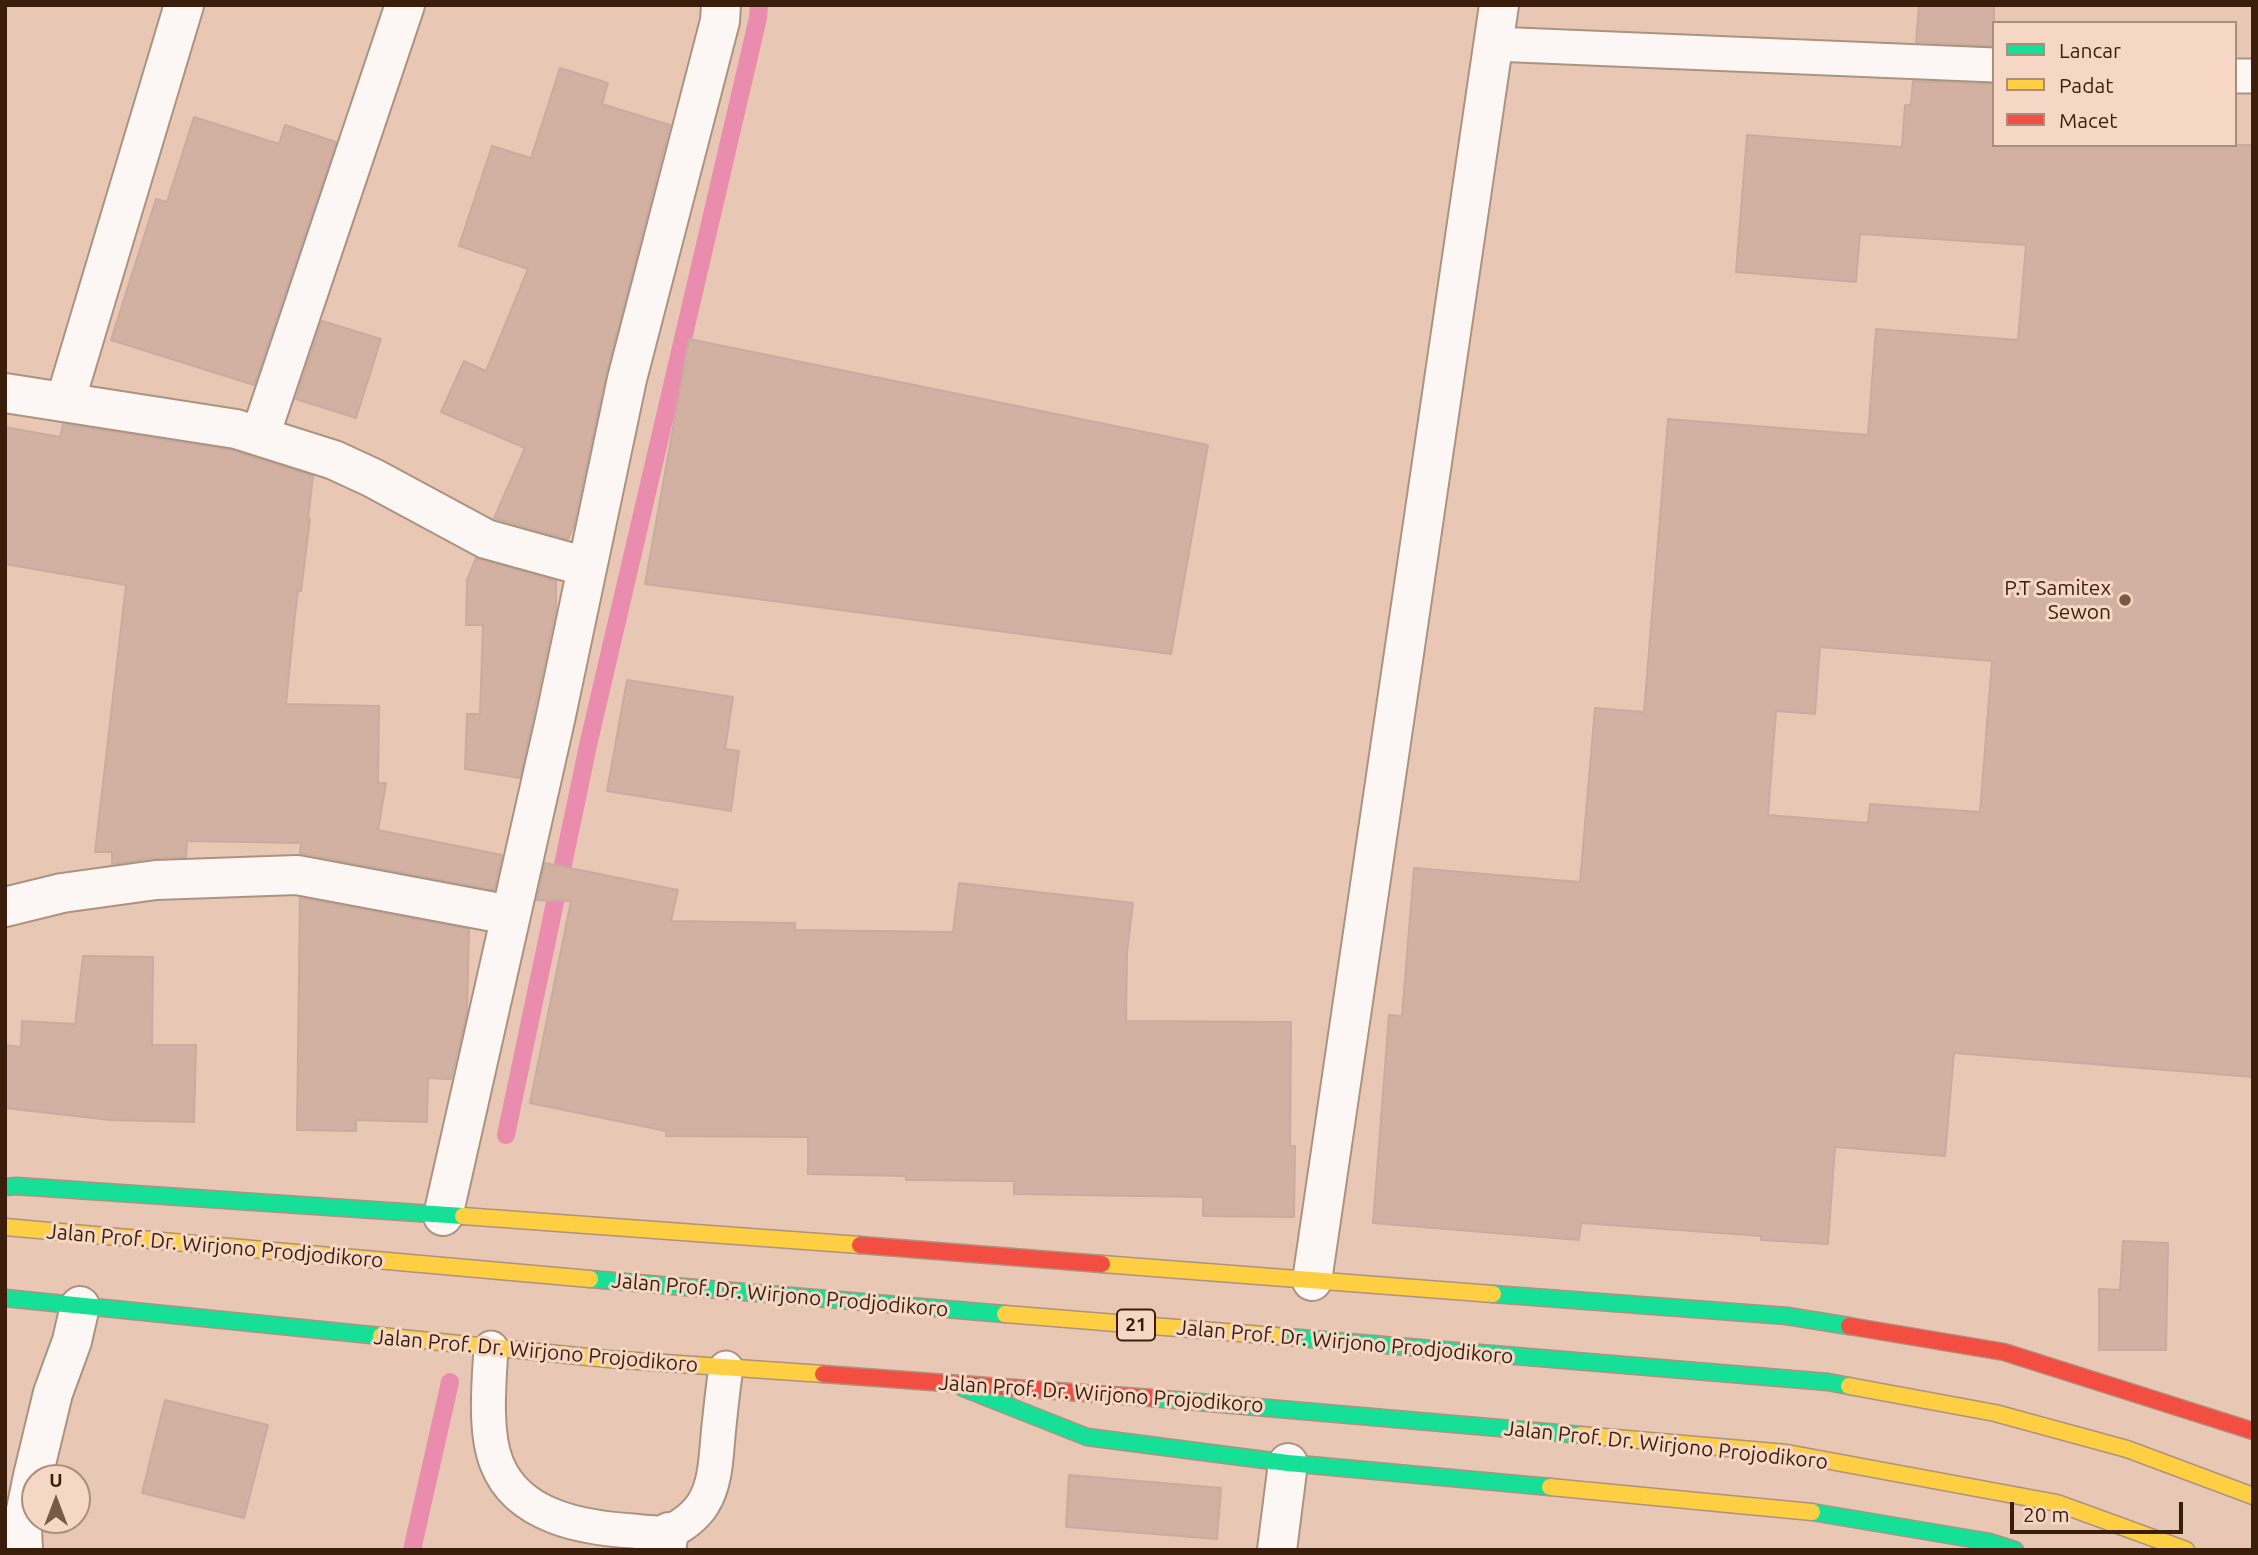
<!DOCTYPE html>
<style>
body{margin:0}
#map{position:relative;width:2258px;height:1555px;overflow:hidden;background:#e8c8b4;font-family:Ubuntu,sans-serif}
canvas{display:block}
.frame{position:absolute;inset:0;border:7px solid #3a1e0b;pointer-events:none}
.legend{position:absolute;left:1992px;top:21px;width:245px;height:126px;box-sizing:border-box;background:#f6d7c5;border:2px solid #ab8d7b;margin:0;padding:9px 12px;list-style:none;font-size:21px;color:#3a1e0b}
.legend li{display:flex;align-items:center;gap:14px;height:35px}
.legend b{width:35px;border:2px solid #ab8d7b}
.north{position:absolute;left:21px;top:1464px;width:70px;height:70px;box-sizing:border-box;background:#f6d7c5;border:2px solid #ab8d7b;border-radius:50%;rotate:0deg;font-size:19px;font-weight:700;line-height:28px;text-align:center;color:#3a1e0b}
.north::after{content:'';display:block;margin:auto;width:24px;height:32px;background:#775a46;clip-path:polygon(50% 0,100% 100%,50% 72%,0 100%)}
.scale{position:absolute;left:2010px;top:1502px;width:173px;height:32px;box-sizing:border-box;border:4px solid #3a1e0b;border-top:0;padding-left:9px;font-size:21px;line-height:24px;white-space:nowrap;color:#3a1e0b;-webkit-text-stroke:5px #f6d7c5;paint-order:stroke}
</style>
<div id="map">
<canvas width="2258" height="1555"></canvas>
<div class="frame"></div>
<ul class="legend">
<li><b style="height:9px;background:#16e098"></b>Lancar</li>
<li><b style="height:9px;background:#ffcf43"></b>Padat</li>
<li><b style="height:9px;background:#f24e42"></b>Macet</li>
</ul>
<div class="north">U</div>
<div class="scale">20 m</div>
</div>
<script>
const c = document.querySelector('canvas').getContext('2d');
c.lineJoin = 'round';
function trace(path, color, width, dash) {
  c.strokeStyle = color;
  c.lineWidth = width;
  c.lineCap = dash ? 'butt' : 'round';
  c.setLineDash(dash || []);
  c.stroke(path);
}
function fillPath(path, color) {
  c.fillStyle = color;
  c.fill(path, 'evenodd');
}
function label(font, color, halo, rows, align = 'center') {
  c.font = font + ' Ubuntu,sans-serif';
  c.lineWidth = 6;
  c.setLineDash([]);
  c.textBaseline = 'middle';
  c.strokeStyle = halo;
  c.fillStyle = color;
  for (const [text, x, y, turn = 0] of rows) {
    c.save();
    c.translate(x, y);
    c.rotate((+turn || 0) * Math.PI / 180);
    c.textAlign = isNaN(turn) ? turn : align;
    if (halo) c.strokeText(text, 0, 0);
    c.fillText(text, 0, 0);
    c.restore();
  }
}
const stream = new Path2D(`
 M 506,1135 L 589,741 L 758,18 L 759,5
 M 412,1550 L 450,1382`);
const building = new Path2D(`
 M 1919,5 L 1994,5 L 1994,46 L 1916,42 Z
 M 560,68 L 608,83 L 602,104 L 670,125 L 606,374 L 573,528 L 568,539 L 494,518 L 525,448 L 441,412 L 464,361 L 486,371 L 528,269 L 459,246 L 492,146 L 531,158 Z
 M 1913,81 L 1994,84 L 1994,145 L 2253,145 L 2253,1077 L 1954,1053 L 1945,1156 L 1835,1147 L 1828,1244 L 1761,1240 L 1761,1236 L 1581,1223 L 1579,1240 L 1373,1223 L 1389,1015 L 1402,1016 L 1414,868 L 1580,882 L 1595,708 L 1644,712 L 1668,419 L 1868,435 L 1876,329 L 2018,340 L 2026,245 L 1860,234 L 1856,282 L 1736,272 L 1747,135 L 1902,147 L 1905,105 L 1911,105 ZM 1820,647 L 1992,661 L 1980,812 L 1870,804 L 1868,823 L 1768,815 L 1776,711 L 1815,714 Z
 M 194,117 L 279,144 L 285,125 L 336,142 L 254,385 L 111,340 L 156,199 L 167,202 Z
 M 322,321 L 381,339 L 356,418 L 296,399 Z
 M 689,339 L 1208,445 L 1171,654 L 645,584 Z
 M 63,424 L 231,450 L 313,476 L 308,519 L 310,519 L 301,591 L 298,591 L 295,615 L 286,704 L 379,706 L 378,783 L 386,783 L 378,830 L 502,855 L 494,890 L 300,853 L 301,843 L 187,841 L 186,857 L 153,858 L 112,864 L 112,852 L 95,852 L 126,585 L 5,564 L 5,427 L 60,437 Z
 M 476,558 L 556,581 L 556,609 L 520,778 L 465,769 L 467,714 L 480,714 L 483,625 L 466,625 L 467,580 Z
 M 627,680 L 733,697 L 725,749 L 739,751 L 731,811 L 607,791 Z
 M 545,863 L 678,890 L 671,921 L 795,923 L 795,930 L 953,932 L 959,883 L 1133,903 L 1127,953 L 1126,1021 L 1291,1022 L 1290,1146 L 1295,1146 L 1294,1217 L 1203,1216 L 1203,1197 L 1014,1194 L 1014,1181 L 906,1180 L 906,1176 L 808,1174 L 808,1137 L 666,1136 L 666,1131 L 530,1103 L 571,901 L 537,900 Z
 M 300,898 L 469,929 L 467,1012 L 451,1079 L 428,1078 L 427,1122 L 356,1120 L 356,1131 L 297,1130 Z
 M 83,956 L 153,957 L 152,1045 L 196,1045 L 194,1122 L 110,1120 L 5,1108 L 5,1045 L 21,1047 L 22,1021 L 75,1024 Z
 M 2123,1241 L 2168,1243 L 2166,1350 L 2099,1350 L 2099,1289 L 2120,1290 Z
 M 165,1400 L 268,1425 L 244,1518 L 142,1493 Z
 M 1069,1475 L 1221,1488 L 1217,1539 L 1066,1527 Z`);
const lane = new Path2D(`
 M 1494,44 L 1994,65
 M 2235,76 L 2253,76
 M 491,1348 C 489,1383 484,1432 497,1464 C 518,1517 583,1528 633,1531 C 644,1532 660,1535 670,1531 C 682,1527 697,1514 703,1504 C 717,1482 716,1452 719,1426 C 721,1407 723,1387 726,1368`);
const street = new Path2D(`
 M 5,393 L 236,429 L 334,460 L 373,478 L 486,539 L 587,567
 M 65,402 L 184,5
 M 260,436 L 405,5
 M 5,907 L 62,893 L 156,880 L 297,875 L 510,915
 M 443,1216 L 555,720 L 627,379 L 720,21 L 721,5
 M 1312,1281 L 1499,5
 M 23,1550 L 22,1529 L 33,1476 L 53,1393 L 72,1341 L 80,1306
 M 666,1550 L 669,1532
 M 1277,1550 L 1288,1463`);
const fast = new Path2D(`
 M 5,1187 L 16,1186 L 463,1216
 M 590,1279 L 1005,1314
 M 1493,1294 L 1787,1316 L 1849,1326
 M 5,1298 L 381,1336
 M 1276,1336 L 1828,1382 L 1849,1386
 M 963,1388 L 1087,1437 L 1288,1463 L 1550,1487
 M 1152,1398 L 1581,1435
 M 1812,1512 L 1990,1542 L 2015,1550`);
const slow = new Path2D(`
 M 463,1216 L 860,1245
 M 5,1227 L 590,1279
 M 1102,1264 L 1493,1294
 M 1005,1314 L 1276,1336
 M 381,1336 L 608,1359 L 823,1374
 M 1849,1386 L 1995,1413 L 2127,1449 L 2253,1496
 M 1581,1435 L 1787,1453 L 2057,1503 L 2186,1550
 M 1550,1487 L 1812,1512`);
const jam = new Path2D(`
 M 860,1245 L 1102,1264
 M 1849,1326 L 2004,1352 L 2253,1431
 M 823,1374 L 1152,1398`);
const markers = [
 [2125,600,7,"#775a46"]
];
const shields = [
 [1136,1325,38]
];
const shieldNames = [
 ["21",1136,1325]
];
const poiNames = [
 ["P.T Samitex",2111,588],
 ["Sewon",2111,612]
];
const streetNames = [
 ["Jalan Prof. Dr. Wirjono Prodjodikoro",215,1246,5],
 ["Jalan Prof. Dr. Wirjono Prodjodikoro",780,1295,5],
 ["Jalan Prof. Dr. Wirjono Prodjodikoro",1345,1342,5],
 ["Jalan Prof. Dr. Wirjono Projodikoro",536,1351,5],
 ["Jalan Prof. Dr. Wirjono Projodikoro",1101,1394,4],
 ["Jalan Prof. Dr. Wirjono Projodikoro",1666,1445,6]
];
trace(stream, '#ea8cae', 18);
fillPath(building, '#d2b1a3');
trace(building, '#caab9f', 2);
trace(lane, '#ad9280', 37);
trace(street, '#ad9280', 42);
trace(fast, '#ad9280', 19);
trace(slow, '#ad9280', 19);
trace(jam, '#ad9280', 19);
trace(lane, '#fcf7f4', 33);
trace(street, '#fcf7f4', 38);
trace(fast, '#16e098', 16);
trace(slow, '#ffcf43', 16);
trace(jam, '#f24e42', 16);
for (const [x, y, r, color] of markers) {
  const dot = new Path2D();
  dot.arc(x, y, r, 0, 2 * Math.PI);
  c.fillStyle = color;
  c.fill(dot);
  trace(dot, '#f6d7c5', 2.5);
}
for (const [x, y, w] of shields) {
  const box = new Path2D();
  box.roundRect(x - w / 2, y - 15.5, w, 31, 5);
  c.fillStyle = '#f6d7c5';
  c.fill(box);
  trace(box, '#3a1e0b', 2);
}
label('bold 19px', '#3a1e0b', null, shieldNames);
label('21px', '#3a1e0b', '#f6d7c5', poiNames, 'right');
label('21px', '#3a1e0b', '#f6d7c5', streetNames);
</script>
